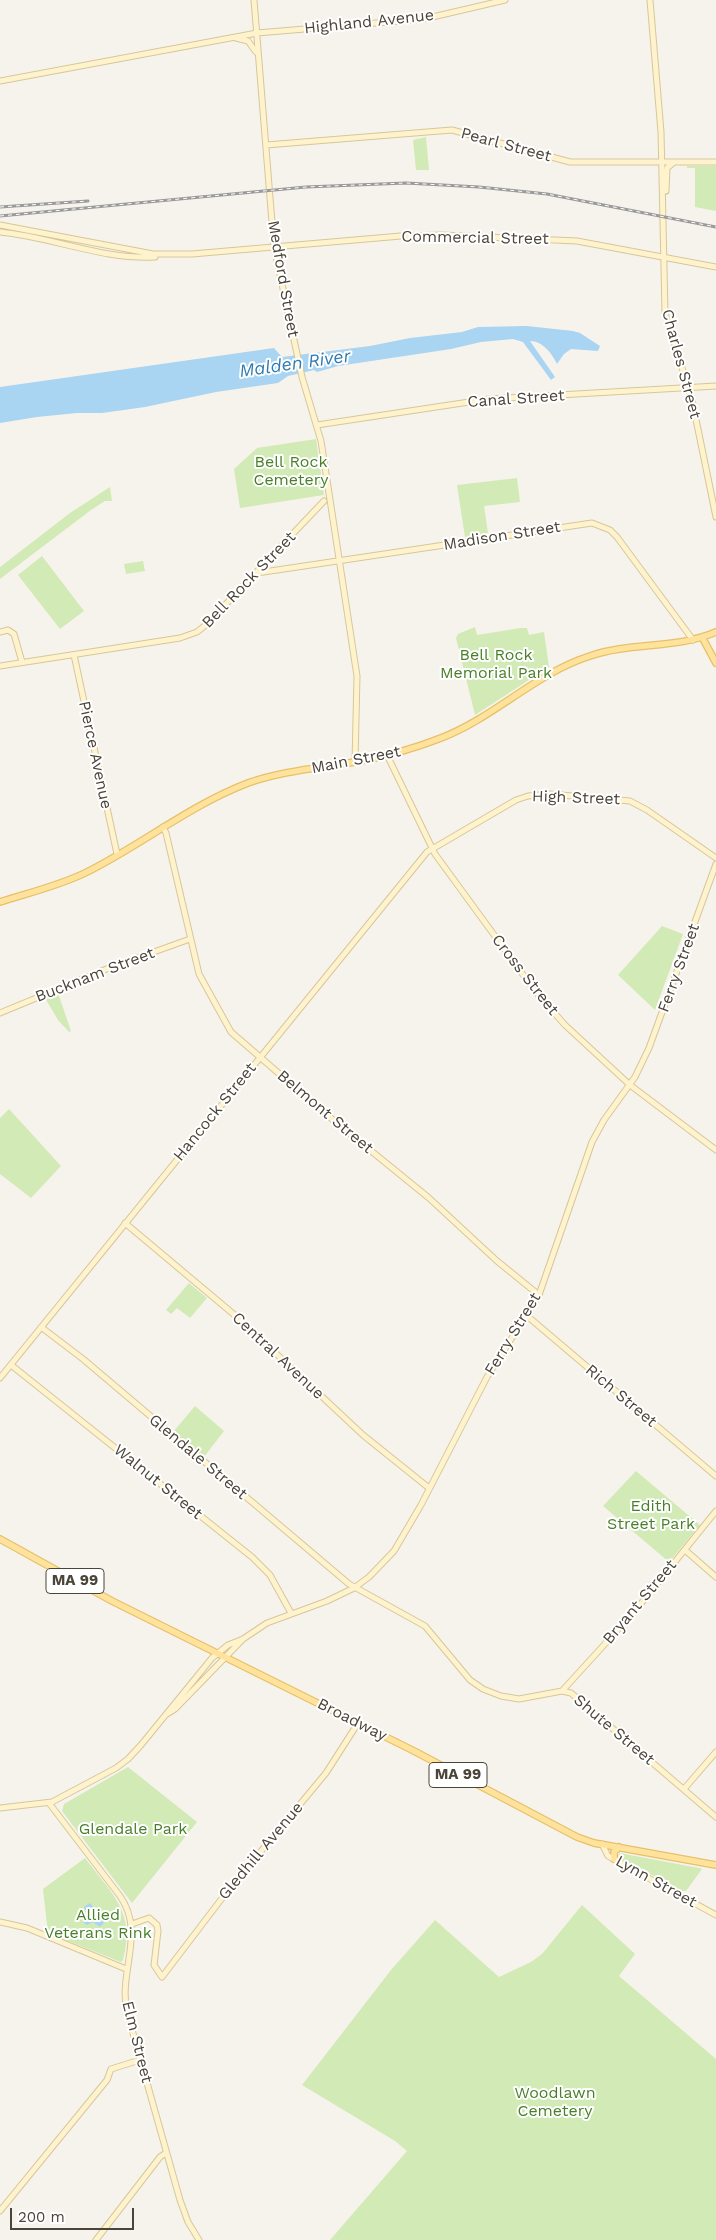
<!DOCTYPE html>
<style>
body{margin:0}
#map{position:relative;width:716px;height:2240px;overflow:hidden;background:#f6f3ec;font-family:"Work Sans",sans-serif}
canvas{display:block}
.scale{position:absolute;left:10px;top:2208px;width:124px;height:22px;box-sizing:border-box;border:2px solid #4b4439;border-top:0;padding-left:6px;font-size:15px;line-height:18px;white-space:nowrap;color:#4b4439;-webkit-text-stroke:4px #fff;paint-order:stroke}
</style>
<div id="map">
<canvas width="716" height="2240"></canvas>
<div class="scale">200 m</div>
</div>
<script>
const c = document.querySelector('canvas').getContext('2d');
c.lineJoin = 'round';
function fillPath(path, color) {
  c.fillStyle = color;
  c.fill(path, 'evenodd');
}
function trace(path, color, width, dash) {
  c.strokeStyle = color;
  c.lineWidth = width;
  c.lineCap = dash ? 'butt' : 'round';
  c.setLineDash(dash || []);
  c.stroke(path);
}
function label(font, color, halo, rows, align = 'center') {
  c.font = font + ' "Work Sans",sans-serif';
  c.lineWidth = 4;
  c.setLineDash([]);
  c.textBaseline = 'middle';
  c.strokeStyle = halo;
  c.fillStyle = color;
  for (const [text, x, y, turn = 0] of rows) {
    c.save();
    c.translate(x, y);
    c.rotate((+turn || 0) * Math.PI / 180);
    c.textAlign = isNaN(turn) ? turn : align;
    if (halo) c.strokeText(text, 0, 0);
    c.fillText(text, 0, 0);
    c.restore();
  }
}
const green = new Path2D(`
 M 426,137 L 429,170 L 416,170 L 413,140 Z
 M 687,166 L 716,166 L 716,211 L 695,207 L 695,168 L 687,168 Z
 M 316,439 L 324,495 L 240,508 L 234,469 L 257,448 Z
 M 517,478 L 520,502 L 484,506 L 488,533 L 465,537 L 457,485 Z
 M 110,487 L 112,501 L 105,501 L 91,510 L 0,579 L 0,567 L 70,513 Z
 M 42,556 L 84,611 L 60,629 L 18,575 Z
 M 143,561 L 145,571 L 126,574 L 124,564 Z
 M 475,627 L 477,635 L 521,628 L 527,628 L 529,635 L 544,632 L 549,667 L 475,715 L 456,638 L 458,634 Z
 M 662,926 L 683,934 L 655,1010 L 618,975 Z
 M 58,993 L 71,1031 L 69,1032 L 58,1020 L 45,998 Z
 M 9,1109 L 61,1166 L 31,1198 L 0,1174 L 0,1118 Z
 M 189,1283 L 207,1298 L 190,1318 L 177,1308 L 171,1314 L 166,1310 Z
 M 195,1406 L 224,1431 L 204,1457 L 174,1431 Z
 M 636,1471 L 700,1525 L 669,1562 L 603,1506 Z
 M 128,1767 L 197,1822 L 132,1903 L 62,1811 L 64,1804 Z
 M 619,1853 L 699,1868 L 702,1869 L 686,1891 L 682,1891 L 618,1857 Z
 M 85,1858 C 112,1894 136,1912 123,1960 L 121,1962 L 48,1933 L 43,1889 Z
 M 582,1905 L 635,1954 L 619,1976 L 716,2059 L 716,2240 L 330,2240 L 407,2151 L 395,2141 L 302,2085 L 391,1970 L 435,1920 L 499,1977 L 531,1962 L 542,1954 Z`);
const water = new Path2D(`
 M 527,326 L 573,331 L 580,333 L 600,346 L 598,351 L 571,349 L 564,354 L 557,364 C 552,354 543,341 530,341 L 555,377 L 551,380 L 523,342 L 513,339 L 481,342 L 451,349 L 338,366 L 317,372 L 314,370 L 288,376 L 278,383 L 216,392 L 145,407 L 102,413 L 77,413 L 37,417 L 0,423 L 0,387 L 274,348 L 282,357 L 370,346 L 410,338 L 462,332 L 478,327 Z
 M 90,1903 L 105,1921 L 100,1927 L 93,1922 L 87,1925 L 83,1922 L 87,1914 L 84,1907 Z`);
const secondary = new Path2D(`
 M 254,0 L 274,247 L 302,377 L 321,441 L 357,676 L 355,762
 M 650,0 L 661,132 L 665,313 L 692,400 L 716,517
 M 236,38 L 248,41 L 256,52
 M 0,81 L 257,33 L 424,19 L 505,0
 M 266,145 L 452,130 L 570,162 L 716,162
 M 666,191 L 667,168 L 673,163
 M 0,225 L 153,254 L 192,254 L 401,236 L 442,235 L 577,241 L 716,267
 M 0,232 C 52,237 103,260 155,257
 M 317,425 L 489,399 L 716,386
 M 257,573 L 592,523 L 610,530 L 617,537 L 693,640
 M 0,632 L 8,630 L 14,634 L 22,662
 M 74,655 L 117,854
 M 0,666 L 180,638 L 197,632 L 207,624 L 324,501
 M 387,755 L 435,854 L 535,991 L 565,1025 L 630,1085 L 716,1150
 M 163,827 L 166,833 L 199,974 L 231,1032 L 327,1115 L 429,1198 L 497,1261 L 539,1295
 M 0,1013 L 109,968 L 190,939
 M 125,1223 L 237,1317 L 363,1435 L 429,1488
 M 526,1315 L 716,1476
 M 41,1327 L 83,1359 L 349,1584 L 425,1626 L 470,1680 L 483,1689 L 501,1696 L 519,1699 L 562,1691 L 571,1693 L 716,1817
 M 11,1365 L 252,1557 L 270,1575 L 291,1613
 M 0,1378 L 427,852 L 516,800 L 528,796 L 550,794 L 630,801 L 647,810 L 716,858
 M 685,1550 L 716,1577
 M 562,1691 L 635,1611 L 716,1511
 M 167,1714 L 175,1709 L 243,1639 L 267,1623 L 327,1601 L 354,1588 L 369,1577 L 394,1551 L 421,1505 L 487,1377 L 539,1295 L 592,1142 L 604,1120 L 635,1077 L 649,1048 L 716,864
 M 684,1789 L 716,1752
 M 49,1803 L 120,1896 C 146,1933 118,1972 127,2012 L 180,2200 L 188,2222 L 199,2240
 M 0,1808 L 52,1802 L 116,1768 L 128,1759 L 141,1745 L 212,1658 L 228,1645 L 243,1639
 M 602,1844 L 608,1856 L 716,1915
 M 0,1922 L 27,1928 L 126,1969
 M 132,1924 L 149,1918 L 157,1925 L 158,1931 L 154,1965 L 162,1977 L 223,1897 L 326,1773 L 358,1723
 M 0,2211 L 107,2080 L 111,2069 L 140,2060
 M 96,2240 L 160,2157 L 166,2153`);
const primary = new Path2D(`
 M 702,637 L 716,663
 M 0,902 C 28,893 58,886 85,873 C 140,846 190,805 248,783 C 282,771 319,768 355,762 C 384,757 413,749 441,738 C 495,717 536,673 590,656 C 631,642 677,649 716,632
 M 0,1539 L 112,1601 L 414,1751 L 577,1837 L 594,1843 L 716,1865
 M 614,1859 L 614,1852 L 619,1847`);
const rail = new Path2D(`
 M 0,207 L 88,201
 M 0,216 L 306,187 L 406,183 L 479,187 L 547,194 L 716,227`);
const shields = [
 [75,1581,58],
 [458,1775,58]
];
const shieldNames = [
 ["MA 99",75,1581],
 ["MA 99",458,1775]
];
const streetNames = [
 ["Highland Avenue",369,22,-6],
 ["Pearl Street",506,145,15],
 ["Commercial Street",475,238,1],
 ["Medford Street",283,279,80],
 ["Charles Street",681,364,75],
 ["Canal Street",516,399,-4],
 ["Madison Street",502,536,-9],
 ["Bell Rock Street",249,580,-46],
 ["Pierce Avenue",95,755,78],
 ["Main Street",356,760,-11],
 ["High Street",576,798,2],
 ["Ferry Street",679,968,-70],
 ["Bucknam Street",95,975,-21],
 ["Cross Street",525,975,52],
 ["Hancock Street",215,1112,-51],
 ["Belmont Street",325,1112,40],
 ["Ferry Street",513,1334,-59],
 ["Central Avenue",278,1356,43],
 ["Rich Street",621,1396,40],
 ["Glendale Street",198,1457,40],
 ["Walnut Street",158,1482,39],
 ["Bryant Street",640,1602,-50],
 ["Broadway",352,1720,27],
 ["Shute Street",614,1730,40],
 ["Gledhill Avenue",261,1851,-50],
 ["Lynn Street",656,1882,29],
 ["Elm Street",137,2042,76]
];
const parkNames = [
 ["Bell Rock",291,462],
 ["Cemetery",291,480],
 ["Bell Rock",496,655],
 ["Memorial Park",496,673],
 ["Edith",651,1506],
 ["Street Park",651,1524],
 ["Glendale Park",133,1829],
 ["Allied",98,1915],
 ["Veterans Rink",98,1933],
 ["Woodlawn",555,2093],
 ["Cemetery",555,2111]
];
const waterNames = [
 ["Malden River",295,364,-8]
];
fillPath(green, '#d2eab5');
fillPath(water, '#a9d4f2');
trace(secondary, '#d6c79b', 7);
trace(primary, '#e6c16a', 8);
trace(secondary, '#fff3cd', 5);
trace(primary, '#ffe39c', 5.5);
trace(rail, '#9a9a9a', 3);
trace(rail, '#fff', 1, [4]);
for (const [x, y, w] of shields) {
  const box = new Path2D();
  box.roundRect(x - w / 2, y - 12.5, w, 25, 4);
  c.fillStyle = '#fff';
  c.fill(box);
  trace(box, '#4b4439', 1);
}
label('bold 15px', '#4b4439', null, shieldNames);
label('16px', '#4b4439', '#fff', streetNames);
label('16px', '#4a7f2a', '#fff', parkNames);
label('italic 18px', '#2e7ab2', '#fff', waterNames);
</script>
